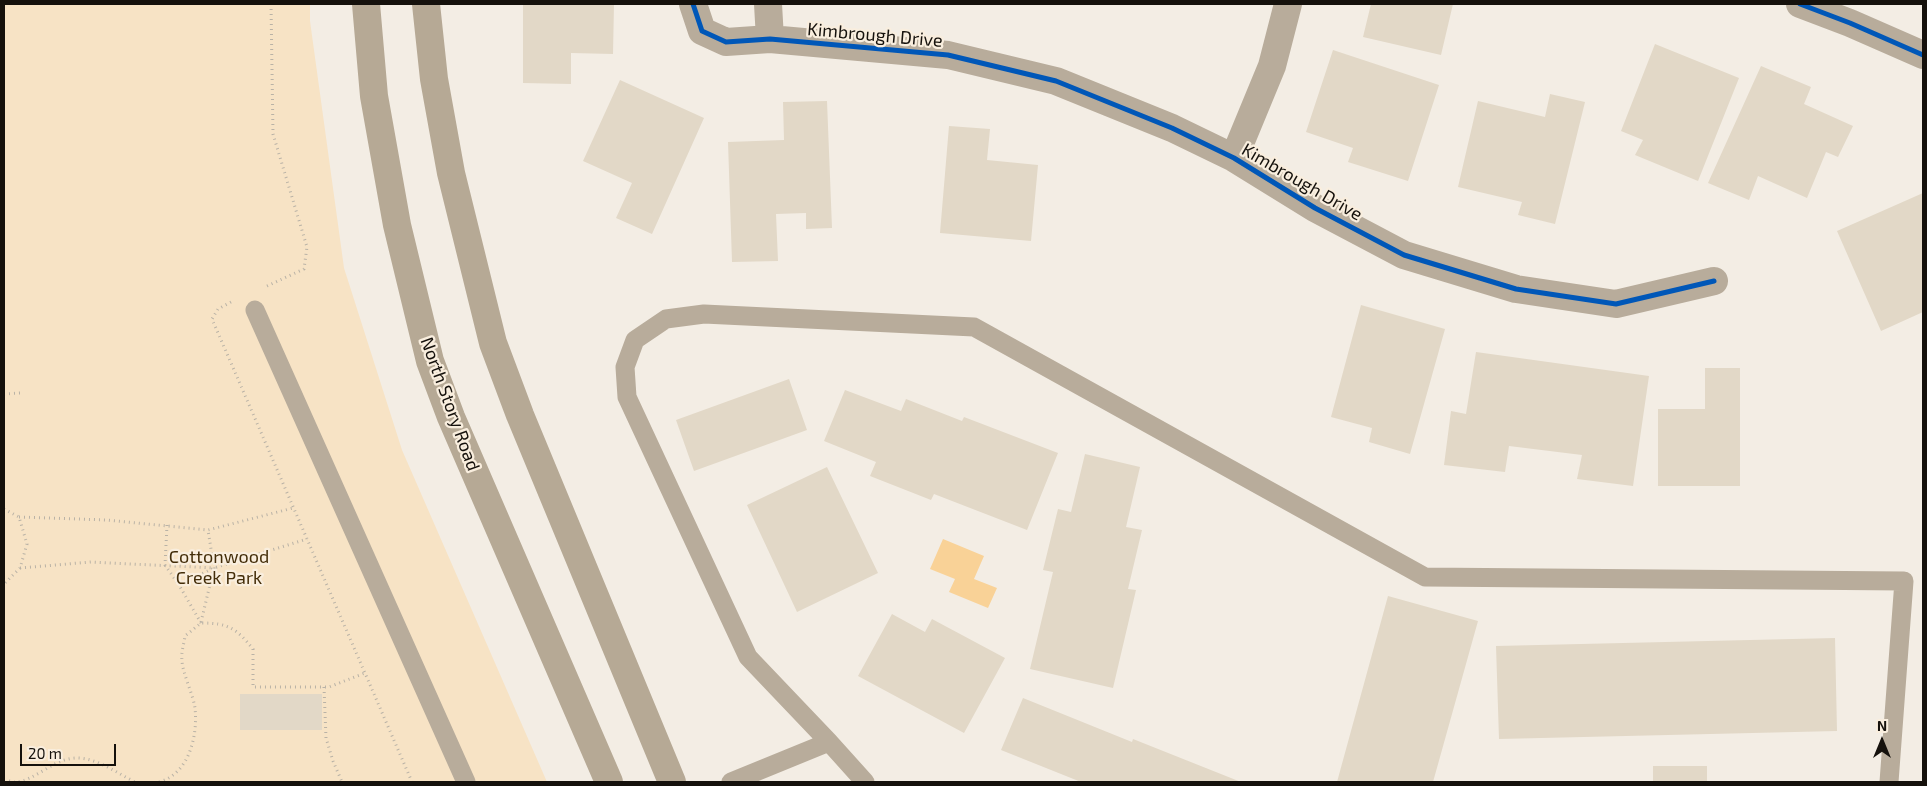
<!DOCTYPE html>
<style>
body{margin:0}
#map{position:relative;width:1927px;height:786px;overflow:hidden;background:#f3ede4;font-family:"Exo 2",sans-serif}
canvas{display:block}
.frame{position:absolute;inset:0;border:5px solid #15110c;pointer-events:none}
.north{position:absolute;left:1857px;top:716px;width:50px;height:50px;-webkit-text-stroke:4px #f9eede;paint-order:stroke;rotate:0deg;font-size:14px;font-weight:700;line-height:20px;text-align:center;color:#15110c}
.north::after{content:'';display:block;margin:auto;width:18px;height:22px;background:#15110c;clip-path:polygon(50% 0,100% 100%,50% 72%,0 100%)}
.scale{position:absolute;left:20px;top:744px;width:96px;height:22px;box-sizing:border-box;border:2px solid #15110c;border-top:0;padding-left:6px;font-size:15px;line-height:18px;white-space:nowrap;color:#15110c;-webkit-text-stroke:4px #f9eede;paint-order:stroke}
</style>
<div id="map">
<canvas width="1927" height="786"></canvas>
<div class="frame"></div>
<div class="north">N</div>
<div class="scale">20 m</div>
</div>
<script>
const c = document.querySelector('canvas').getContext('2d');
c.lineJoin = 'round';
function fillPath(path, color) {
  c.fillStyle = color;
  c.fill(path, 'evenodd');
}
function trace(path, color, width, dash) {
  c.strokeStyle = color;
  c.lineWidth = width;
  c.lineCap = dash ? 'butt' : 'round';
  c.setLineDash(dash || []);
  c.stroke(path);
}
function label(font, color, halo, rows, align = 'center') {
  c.font = font + ' "Exo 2",sans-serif';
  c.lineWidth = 4.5;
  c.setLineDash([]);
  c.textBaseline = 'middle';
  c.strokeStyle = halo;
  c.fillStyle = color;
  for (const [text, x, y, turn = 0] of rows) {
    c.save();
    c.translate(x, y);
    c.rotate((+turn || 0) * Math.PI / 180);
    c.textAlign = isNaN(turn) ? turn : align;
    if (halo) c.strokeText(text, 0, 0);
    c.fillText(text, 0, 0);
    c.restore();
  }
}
const green = new Path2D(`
 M 4,4 L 310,4 L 310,21 L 344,268 L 402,450 L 547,782 L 4,782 Z`);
const water = new Path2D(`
 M 943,539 L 984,556 L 974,579 L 997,588 L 988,608 L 949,592 L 955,579 L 930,569 Z`);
const building = new Path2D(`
 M 523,4 L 614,4 L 613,54 L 571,53 L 571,84 L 523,83 Z
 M 1371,4 L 1453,4 L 1441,55 L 1363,37 Z
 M 1655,44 L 1739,78 L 1698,181 L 1635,155 L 1643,140 L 1621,131 Z
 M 1333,50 L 1439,85 L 1408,181 L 1348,162 L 1353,148 L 1306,132 Z
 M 1761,66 L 1811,87 L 1804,104 L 1853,126 L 1838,157 L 1826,152 L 1807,198 L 1758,176 L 1749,200 L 1708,183 Z
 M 620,80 L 704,118 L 652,234 L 616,218 L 632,183 L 583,161 Z
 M 1550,94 L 1585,102 L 1555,224 L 1518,215 L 1522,202 L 1458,187 L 1478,101 L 1545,117 Z
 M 827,101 L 832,228 L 806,229 L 806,213 L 776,214 L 778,261 L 732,262 L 728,142 L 784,140 L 783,102 Z
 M 949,126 L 990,129 L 987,160 L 1038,165 L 1031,241 L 940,233 Z
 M 1923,193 L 1923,312 L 1881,331 L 1837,231 Z
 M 1361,305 L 1445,329 L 1410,454 L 1369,442 L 1372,428 L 1331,417 Z
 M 1476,352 L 1649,376 L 1633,486 L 1577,479 L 1582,455 L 1509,446 L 1505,472 L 1444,465 L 1451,411 L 1466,414 Z
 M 1705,368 L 1740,368 L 1740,486 L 1658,486 L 1658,409 L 1705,409 Z
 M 789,379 L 807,430 L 694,471 L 676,420 Z
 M 845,390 L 901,411 L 906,399 L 962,421 L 964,417 L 1058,453 L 1027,530 L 934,494 L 931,500 L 870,476 L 876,462 L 824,441 Z
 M 1085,454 L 1140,467 L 1126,527 L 1142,530 L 1128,589 L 1136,590 L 1113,688 L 1030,669 L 1053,572 L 1043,570 L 1058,509 L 1071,512 Z
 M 827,467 L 878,573 L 797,612 L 747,505 Z
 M 1388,596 L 1478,621 L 1433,782 L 1337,782 Z
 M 892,614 L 925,632 L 932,619 L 1005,658 L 964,733 L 858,676 Z
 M 1835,638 L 1837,731 L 1499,739 L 1496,646 Z
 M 240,694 L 322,694 L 322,730 L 240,730 Z
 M 1023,698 L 1132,742 L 1133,739 L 1241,782 L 1081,782 L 1001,750 Z
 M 1653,766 L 1707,766 L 1707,782 L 1653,782 Z`);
const path = new Path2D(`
 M 267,286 L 304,269 L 307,247 L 273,134 L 271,4
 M 231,302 L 218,309 L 212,319 L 412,782
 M 4,394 L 20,393
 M 4,509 L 19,517 L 27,544 L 20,568 L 4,584
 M 19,517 L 107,520 L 208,530 L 293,508
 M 167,525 L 165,565 L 179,585
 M 20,568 L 91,562 L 214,568
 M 201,622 L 214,568 L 208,530
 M 201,623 L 179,585 L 214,568 L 307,539
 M 324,687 L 326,738 L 333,761 L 342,782
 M 4,780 C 7,780 12,782 15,782 C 36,781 53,758 77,758 C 97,758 117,773 135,782
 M 159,782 C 189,774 198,736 195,708 C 193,694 182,672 182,660 C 181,652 184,644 185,636 L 201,623 C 228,623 236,628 253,649 L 253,687 L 329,687 L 365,673`);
const service = new Path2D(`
 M 255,310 L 466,782
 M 731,782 L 829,742
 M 865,782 L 829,742 L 748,657 L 627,397 L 625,367 L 635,340 L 666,319 L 704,314 L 974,327 L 1425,577 L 1904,581 L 1889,782`);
const minor = new Path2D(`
 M 693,4 L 702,31 L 726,42 L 770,39 L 948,55 L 1056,81 L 1172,128 L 1234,158 L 1315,208 L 1404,255 L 1516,289 L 1616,304 L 1714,281
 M 768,4 L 770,39
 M 1800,4 L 1850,23 L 1923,55
 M 1234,158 L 1272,66 L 1288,4`);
const secondary = new Path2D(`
 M 366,4 L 374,96 L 397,225 L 430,361 L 451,417 L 609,782
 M 426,4 L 434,79 L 451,173 L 493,343 L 520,415 L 672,782`);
const cycleway = new Path2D(`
 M 693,4 L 702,31 L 726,42 L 770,39 L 948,55 L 1056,81 L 1172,128 L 1234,158 L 1315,208 L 1404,255 L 1516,289 L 1616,304 L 1714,281
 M 1800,4 L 1850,23 L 1923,55`);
const streetNames = [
 ["Kimbrough Drive",875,35,5],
 ["Kimbrough Drive",1302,182,30],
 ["North Story Road",450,404,70]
];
const parkNames = [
 ["Cottonwood",219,557],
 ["Creek Park",219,578]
];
fillPath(green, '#f7e3c5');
fillPath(water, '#f9d297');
fillPath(building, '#e2d8c7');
trace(path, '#b9b2a6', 3, [1, 4]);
trace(service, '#b8ac9b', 19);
trace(minor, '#b8ac9b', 28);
trace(secondary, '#b6a995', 28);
trace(cycleway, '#0057b8', 5);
label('18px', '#15110c', '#f9eede', streetNames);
label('18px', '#432d09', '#f9eede', parkNames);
</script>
